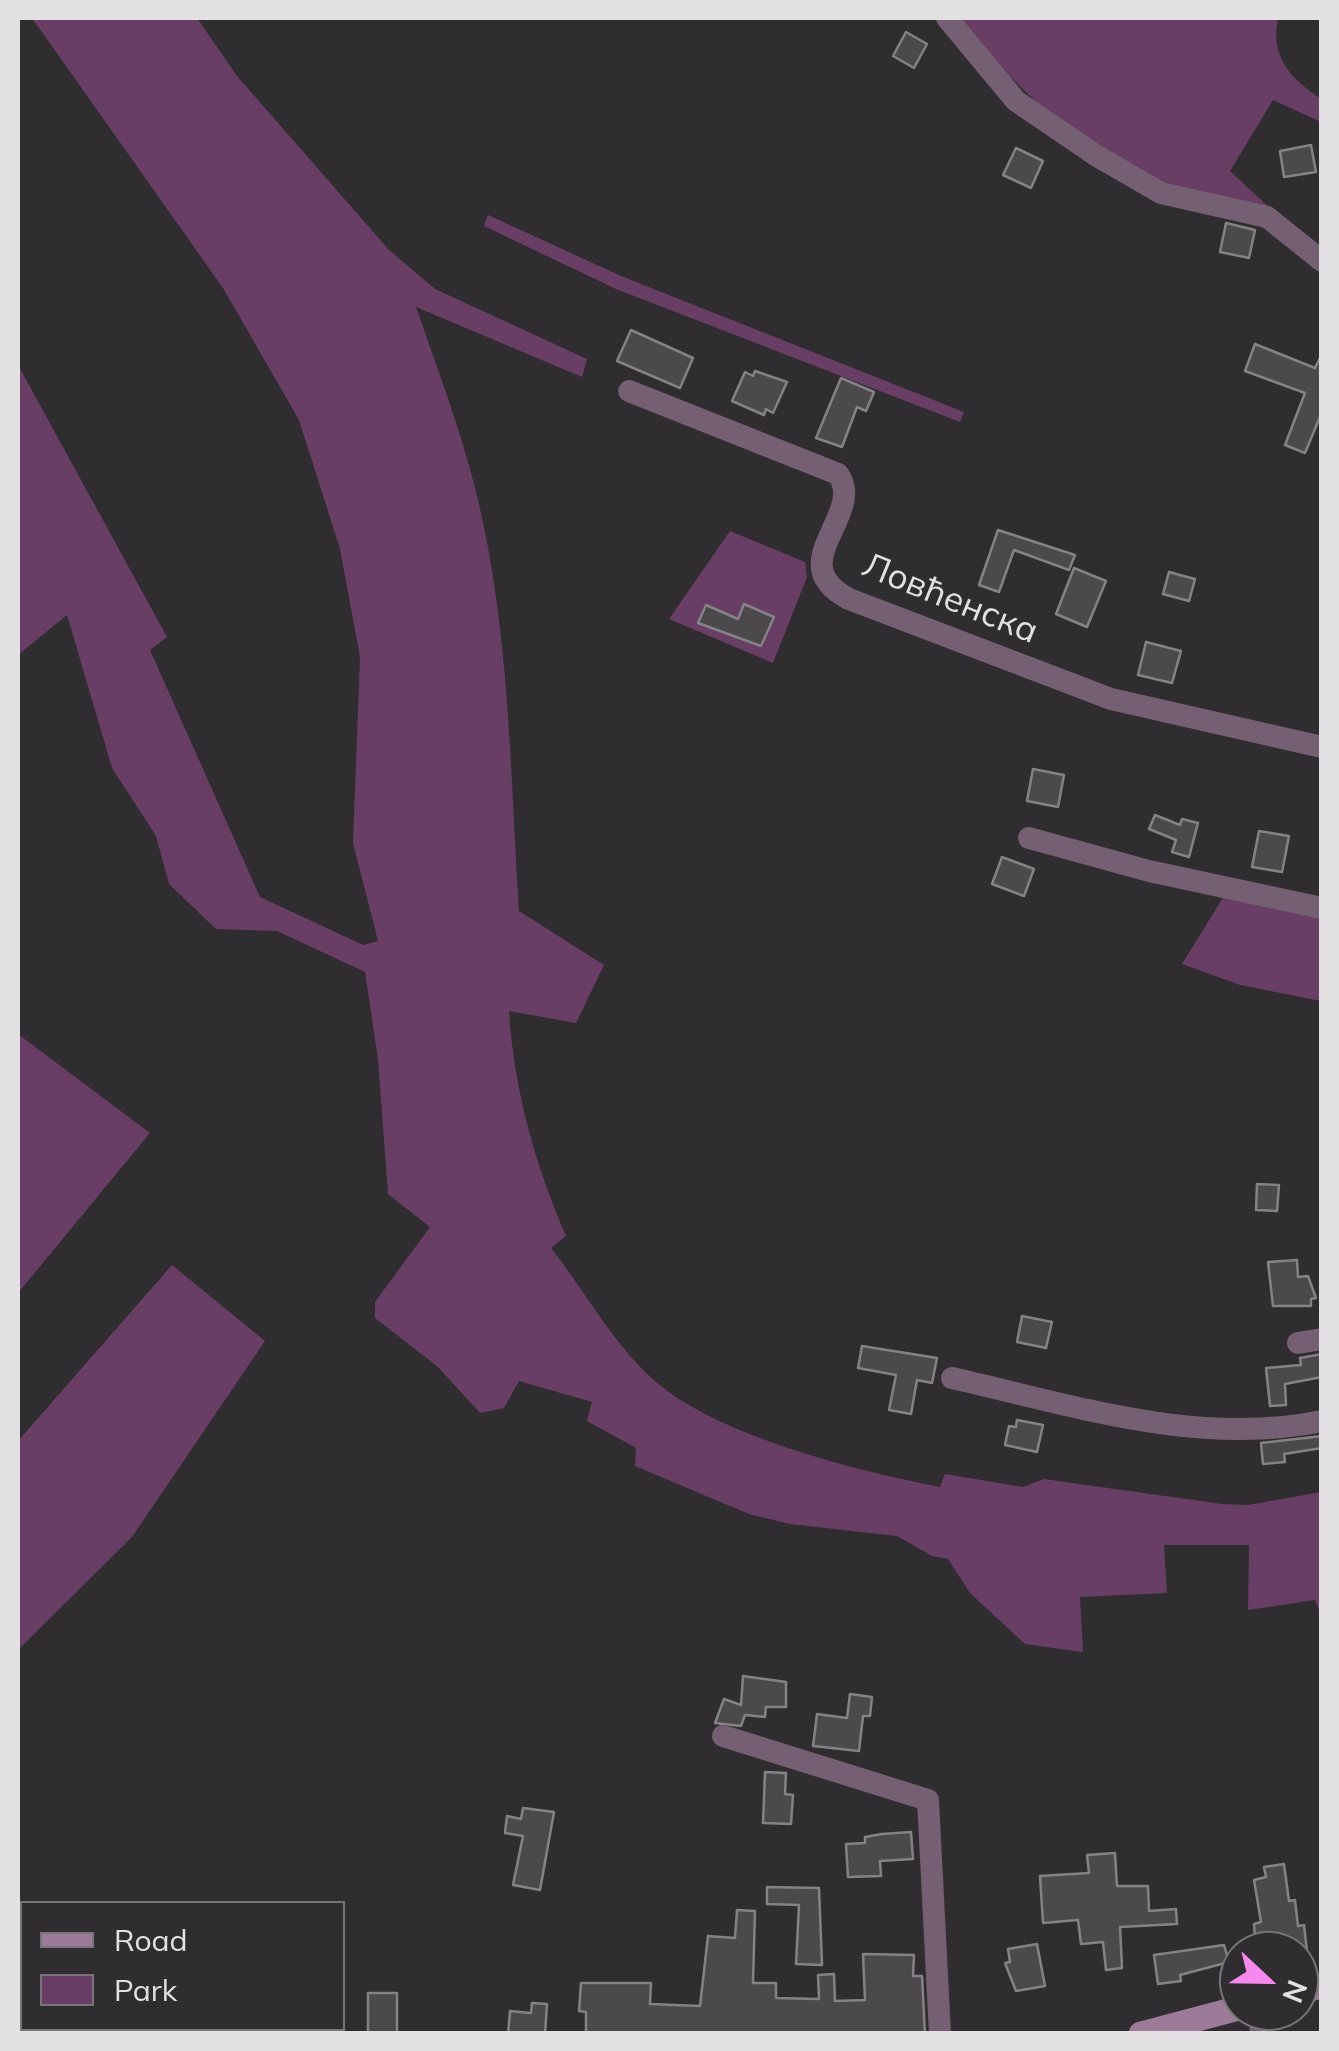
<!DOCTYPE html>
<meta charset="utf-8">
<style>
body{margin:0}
#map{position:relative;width:1339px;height:2051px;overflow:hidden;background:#302d30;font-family:Mulish,sans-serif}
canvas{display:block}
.frame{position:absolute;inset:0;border:20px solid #e3e1e3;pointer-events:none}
.legend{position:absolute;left:20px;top:1901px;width:325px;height:130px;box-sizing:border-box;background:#302d30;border:2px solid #787578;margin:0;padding:12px 18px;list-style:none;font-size:30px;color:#e3e1e3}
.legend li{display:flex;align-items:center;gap:20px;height:50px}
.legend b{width:50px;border:2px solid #787578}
.north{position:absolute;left:1219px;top:1931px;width:100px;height:100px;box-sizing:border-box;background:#302d30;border:2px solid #787578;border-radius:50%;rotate:112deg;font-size:28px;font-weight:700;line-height:40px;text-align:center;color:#e3e1e3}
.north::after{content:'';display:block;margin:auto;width:35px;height:45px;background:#f689ee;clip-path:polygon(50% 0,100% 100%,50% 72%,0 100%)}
</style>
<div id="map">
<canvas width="1339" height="2051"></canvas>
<div class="frame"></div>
<ul class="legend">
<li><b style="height:12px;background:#9b7b97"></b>Road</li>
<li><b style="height:28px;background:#683e65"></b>Park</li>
</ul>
<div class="north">N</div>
</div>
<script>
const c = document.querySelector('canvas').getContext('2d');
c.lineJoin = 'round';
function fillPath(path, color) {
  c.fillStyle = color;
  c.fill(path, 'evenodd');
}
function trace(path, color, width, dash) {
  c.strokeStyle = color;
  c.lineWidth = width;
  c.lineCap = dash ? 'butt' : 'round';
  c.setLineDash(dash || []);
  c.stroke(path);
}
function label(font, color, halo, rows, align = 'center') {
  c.font = font + ' Mulish,sans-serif';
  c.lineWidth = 9;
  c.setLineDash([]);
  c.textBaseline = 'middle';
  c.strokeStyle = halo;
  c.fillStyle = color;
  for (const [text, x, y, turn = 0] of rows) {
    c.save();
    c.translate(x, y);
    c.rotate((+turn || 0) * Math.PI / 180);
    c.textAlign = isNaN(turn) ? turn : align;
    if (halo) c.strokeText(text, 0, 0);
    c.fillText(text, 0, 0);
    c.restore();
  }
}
const green = new Path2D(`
 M 32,18 L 197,18 L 237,76 L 389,250 L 435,289 L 587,359 L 582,377 L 416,307 C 442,382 470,454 485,532 C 510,656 511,786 519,911 L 604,965 L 576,1023 L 509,1011 C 514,1090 535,1164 566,1236 L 551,1248 C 585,1291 613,1344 655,1381 C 717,1436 858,1471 940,1487 L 945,1474 L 1023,1487 L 1044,1479 L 1222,1504 L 1248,1505 L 1321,1492 L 1321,1615 L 1315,1600 L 1248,1610 L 1249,1545 L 1164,1545 L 1167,1593 L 1080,1597 L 1083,1652 L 1025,1644 L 970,1593 L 948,1559 L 932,1556 L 897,1536 L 790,1524 L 749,1514 L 635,1466 L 636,1448 L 587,1421 L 592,1402 L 519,1381 L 504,1408 L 480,1413 L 438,1367 L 375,1318 L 375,1302 L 430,1227 L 388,1194 L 378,1059 L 365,972 L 277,931 L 216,929 L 169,884 L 156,836 L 112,768 L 67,615 L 18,655 L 18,365 L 167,637 L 150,650 L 260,897 L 363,945 L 378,941 L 353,843 L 360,657 L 340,549 L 299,420 L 223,288 Z
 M 956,18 L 1278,18 C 1270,57 1290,78 1321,99 L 1321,122 L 1273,100 L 1230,171 L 1272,210 C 1229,201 1184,196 1144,177 C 1066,140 1012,80 956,18 Z
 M 488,215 L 621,276 L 964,412 L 960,422 L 616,289 L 484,226 Z
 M 730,531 L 805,562 L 807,577 L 773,663 L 669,619 Z
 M 1224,896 L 1321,918 L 1321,1001 L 1240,985 L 1182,964 Z
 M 18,1034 L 150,1133 L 18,1293 Z
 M 172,1265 L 265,1341 L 132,1537 L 18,1650 L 18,1441 Z`);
const building = new Path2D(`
 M 906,32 L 927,44 L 914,68 L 893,56 Z
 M 1311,145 L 1316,172 L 1284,177 L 1280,151 Z
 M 1016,148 L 1043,161 L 1031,188 L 1003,175 Z
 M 1226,223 L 1255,230 L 1249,258 L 1220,252 Z
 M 631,330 L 693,358 L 680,388 L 617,361 Z
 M 1255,344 L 1315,368 L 1322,354 L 1322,412 L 1305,453 L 1285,445 L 1305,393 L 1245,371 Z
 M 755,371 L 787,382 L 773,413 L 766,409 L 764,415 L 732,401 L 745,372 L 753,376 Z
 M 841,378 L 874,392 L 866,411 L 857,407 L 842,447 L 816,438 Z
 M 998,530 L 1075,555 L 1069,570 L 1014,550 L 999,592 L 979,585 Z
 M 1074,568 L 1106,581 L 1087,627 L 1056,614 Z
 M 1169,572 L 1195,579 L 1189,601 L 1163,594 Z
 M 744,604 L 774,617 L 761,646 L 698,623 L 706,605 L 738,619 Z
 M 1146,642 L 1181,651 L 1172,683 L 1138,675 Z
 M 1033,769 L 1064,775 L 1058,807 L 1027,801 Z
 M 1155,815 L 1180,825 L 1182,819 L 1198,823 L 1189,857 L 1172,852 L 1176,840 L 1149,829 Z
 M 1259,831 L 1289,836 L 1282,872 L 1252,867 Z
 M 1002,857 L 1034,869 L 1024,896 L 992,884 Z
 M 1257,1184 L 1279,1185 L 1277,1211 L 1256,1210 Z
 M 1297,1260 L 1298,1277 L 1308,1276 L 1316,1298 L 1311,1299 L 1311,1306 L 1273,1306 L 1268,1262 Z
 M 1022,1316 L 1052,1322 L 1046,1348 L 1017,1342 Z
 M 862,1346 L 937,1358 L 932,1383 L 917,1380 L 911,1414 L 889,1410 L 896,1375 L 858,1368 Z
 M 1322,1354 L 1322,1377 L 1285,1384 L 1286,1405 L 1270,1406 L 1266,1368 L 1301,1365 L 1300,1358 Z
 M 1017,1420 L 1043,1425 L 1037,1452 L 1005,1445 L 1009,1426 L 1016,1427 Z
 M 1322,1436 L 1322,1448 L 1284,1454 L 1285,1462 L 1263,1464 L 1261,1443 Z
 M 743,1676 L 786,1682 L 786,1707 L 766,1707 L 765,1717 L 745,1715 L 741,1726 L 715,1723 L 724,1699 L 741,1705 Z
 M 850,1694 L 872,1697 L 870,1716 L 863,1716 L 859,1751 L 813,1746 L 817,1714 L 847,1718 Z
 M 765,1772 L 786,1773 L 785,1794 L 793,1795 L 791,1824 L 763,1823 Z
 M 523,1808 L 554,1812 L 540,1890 L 513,1885 L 523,1836 L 505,1833 L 507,1816 L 521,1819 Z
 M 911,1832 L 913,1859 L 880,1861 L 881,1876 L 848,1877 L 846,1844 L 865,1843 L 865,1837 L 882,1834 Z
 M 1115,1853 L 1117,1886 L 1148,1886 L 1149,1911 L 1176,1909 L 1177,1924 L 1120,1927 L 1122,1968 L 1106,1970 L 1103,1942 L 1081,1944 L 1078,1920 L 1043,1923 L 1040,1876 L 1089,1873 L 1087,1855 Z
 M 1284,1864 L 1289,1901 L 1295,1900 L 1298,1926 L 1304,1925 L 1307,1951 L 1256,1951 L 1254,1924 L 1261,1922 L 1254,1880 L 1266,1877 L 1264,1867 Z
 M 767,1887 L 819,1888 L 822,1965 L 796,1964 L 799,1905 L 767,1904 Z
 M 737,1910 L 755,1911 L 753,1983 L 776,1983 L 776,1998 L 819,1999 L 818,1975 L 834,1974 L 835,2001 L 865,2000 L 863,1954 L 914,1955 L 913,1976 L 922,1976 L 925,2034 L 586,2034 L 586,2012 L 579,2011 L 581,1983 L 651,1983 L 650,2004 L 700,2006 L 708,1936 L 735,1938 Z
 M 1037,1944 L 1045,1986 L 1016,1991 L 1005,1963 L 1010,1962 L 1008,1949 Z
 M 1224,1945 L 1229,1962 L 1180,1975 L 1181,1981 L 1158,1984 L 1154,1955 Z
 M 368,1993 L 397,1993 L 397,2034 L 368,2034 Z
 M 532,2003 L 547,2004 L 545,2034 L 508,2034 L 510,2011 L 531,2013 Z`);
const minor = new Path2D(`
 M 947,18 L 1016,101 L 1097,156 L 1161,193 L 1267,217 L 1322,261
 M 629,391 L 838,474 C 867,515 780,563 849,599 L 1111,699 L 1322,747
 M 1029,838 L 1149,871 L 1322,908
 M 1298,1343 L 1322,1339
 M 952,1378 C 1072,1405 1198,1447 1322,1421
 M 723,1736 L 928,1800 L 940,2034
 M 1259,2011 L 1261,2034`);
const secondary = new Path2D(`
 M 1299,1992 L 1322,1986
 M 1141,2034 L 1239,2008`);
const streetNames = [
 ["Ловћенска",950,599,22]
];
fillPath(green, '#683e65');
fillPath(building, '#4c494c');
trace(building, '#858285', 2.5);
trace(minor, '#746072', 22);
trace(secondary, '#9b7b97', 25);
label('35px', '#e3e1e3', '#302d30', streetNames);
</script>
